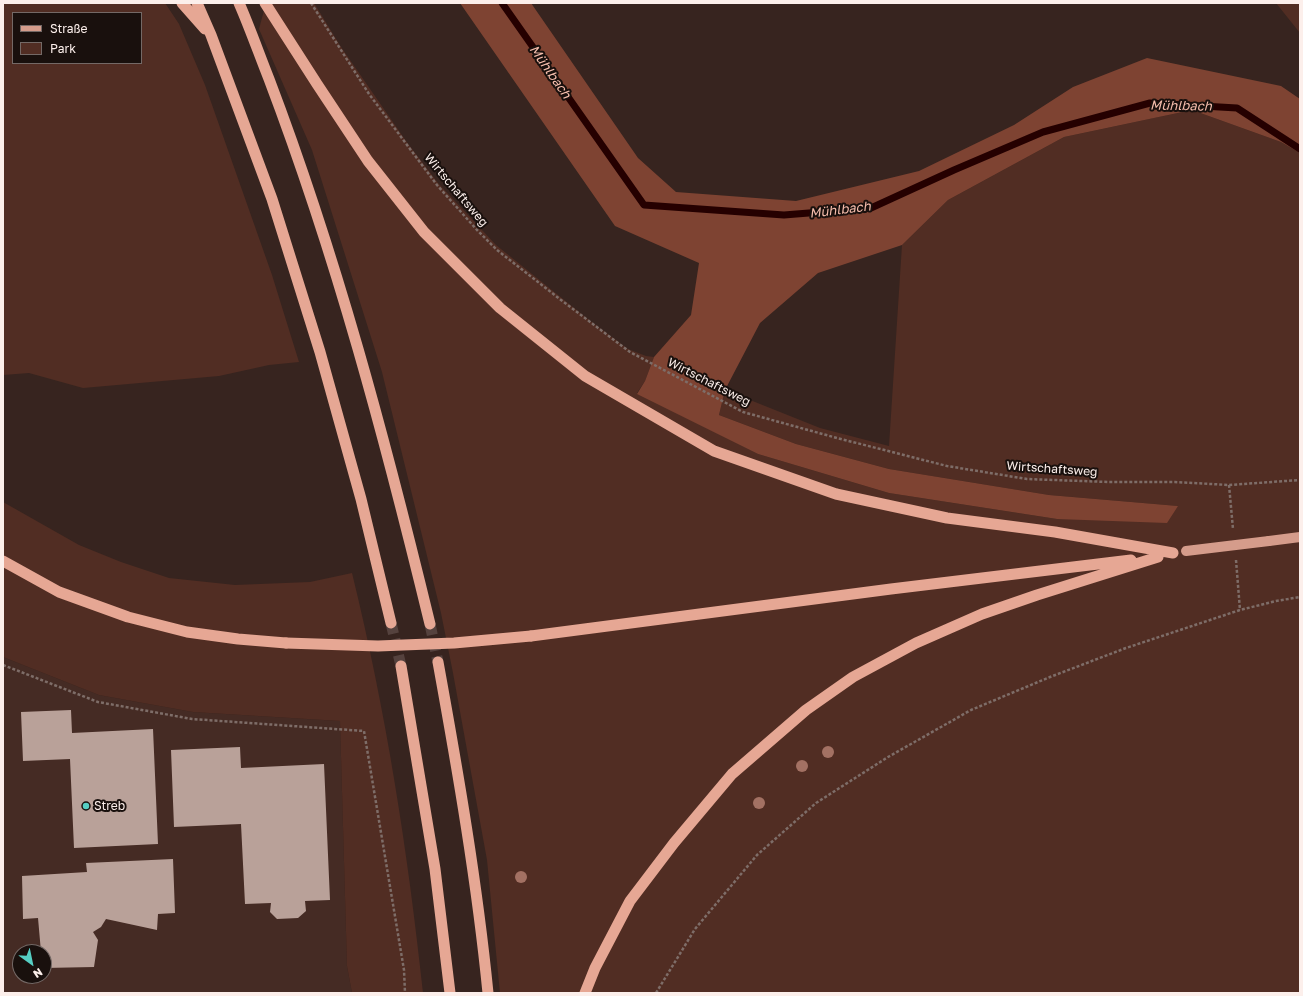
<!DOCTYPE html>
<meta charset="utf-8">
<style>
body{margin:0}
#map{position:relative;width:1303px;height:996px;overflow:hidden;background:#37241f;font-family:"Golos Text",sans-serif}
canvas{display:block}
.frame{position:absolute;inset:0;border:4px solid #fcefeb;pointer-events:none}
.legend{position:absolute;left:12px;top:12px;width:130px;height:52px;box-sizing:border-box;background:#19100d;border:1px solid #746966;margin:0;padding:5px 7px;list-style:none;font-size:12px;color:#fcefeb}
.legend li{display:flex;align-items:center;gap:8px;height:20px}
.legend b{width:20px;border:1px solid #746966}
.north{position:absolute;left:12px;top:944px;width:40px;height:40px;box-sizing:border-box;background:#19100d;border:1px solid #746966;border-radius:50%;rotate:147deg;font-size:11px;font-weight:700;line-height:16px;text-align:center;color:#fcefeb}
.north::after{content:'';display:block;margin:auto;width:14px;height:18px;background:#56cec3;clip-path:polygon(50% 0,100% 100%,50% 72%,0 100%)}
</style>
<div id="map">
<canvas width="1303" height="996"></canvas>
<div class="frame"></div>
<ul class="legend">
<li><b style="height:5px;background:#d59c8b"></b>Straße</li>
<li><b style="height:11px;background:#512d23"></b>Park</li>
</ul>
<div class="north">N</div>
</div>
<script>
const c = document.querySelector('canvas').getContext('2d');
c.lineJoin = 'round';
function fillPath(path, color) {
  c.fillStyle = color;
  c.fill(path, 'evenodd');
}
function trace(path, color, width, dash) {
  c.strokeStyle = color;
  c.lineWidth = width;
  c.lineCap = dash ? 'butt' : 'round';
  c.setLineDash(dash || []);
  c.stroke(path);
}
function label(font, color, halo, rows, align = 'center') {
  c.font = font + ' "Golos Text",sans-serif';
  c.lineWidth = 4;
  c.setLineDash([]);
  c.textBaseline = 'middle';
  c.strokeStyle = halo;
  c.fillStyle = color;
  for (const [text, x, y, turn = 0] of rows) {
    c.save();
    c.translate(x, y);
    c.rotate((+turn || 0) * Math.PI / 180);
    c.textAlign = isNaN(turn) ? turn : align;
    if (halo) c.strokeText(text, 0, 0);
    c.fillText(text, 0, 0);
    c.restore();
  }
}
const built = new Path2D(`
 M 3,657 L 99,695 L 193,712 L 340,721 L 347,966 L 352,993 L 3,993 ZM 20,952 L 44,952 L 44,976 L 20,976 Z`);
const green = new Path2D(`
 M 3,3 L 165,3 L 179,24 L 205,85 L 272,275 L 299,362 L 269,365 L 219,376 L 83,388 L 29,373 L 3,375 ZM 13,13 L 141,13 L 141,63 L 13,63 Z
 M 266,3 L 314,3 L 341,47 L 406,141 L 438,183 L 496,245 L 589,320 L 628,349 L 646,356 L 654,357 L 645,381 L 637,393 L 758,454 L 889,493 L 1057,519 L 1178,506 L 1049,495 L 889,469 L 796,444 L 719,415 L 725,390 L 820,428 L 889,446 L 902,245 L 948,200 L 1064,137 L 1192,110 L 1281,142 L 1300,153 L 1300,993 L 500,993 L 487,860 L 453,673 L 441,613 L 382,372 L 312,150 L 259,29 Z
 M 1276,3 L 1300,3 L 1300,33 Z
 M 3,502 L 79,545 L 121,562 L 169,578 L 235,585 L 310,582 L 352,573 C 386,711 408,852 423,993 L 352,993 L 347,966 L 340,721 L 193,712 L 99,695 L 3,657 Z`);
const forest = new Path2D(`
 M 460,3 L 531,3 L 638,158 L 676,192 L 796,201 L 919,171 L 1014,125 L 1073,87 L 1147,58 L 1281,86 L 1300,99 L 1300,153 L 1281,142 L 1192,110 L 1064,137 L 948,200 L 902,245 L 818,273 L 760,323 L 725,390 L 719,415 L 796,444 L 889,469 L 1049,495 L 1178,506 L 1167,523 L 1057,519 L 889,493 L 758,454 L 637,394 L 645,381 L 654,357 L 691,315 L 699,263 L 615,226 Z`);
const stream = new Path2D(`
 M 502,3 L 644,205 L 784,215 L 871,208 L 954,170 L 1043,132 L 1150,103 L 1237,108 L 1300,149`);
const building = new Path2D(`
 M 71,710 L 72,733 L 153,729 L 158,844 L 74,848 L 70,759 L 23,761 L 21,712 Z
 M 240,747 L 241,768 L 324,764 L 330,900 L 305,901 L 306,911 L 298,918 L 277,919 L 270,912 L 271,903 L 245,904 L 241,824 L 174,827 L 171,750 Z
 M 173,859 L 175,913 L 158,914 L 157,930 L 106,919 L 101,927 L 93,932 L 98,940 L 94,967 L 44,968 L 44,952 L 41,952 L 38,918 L 23,919 L 22,876 L 87,872 L 86,863 Z`);
const trunkTunnel = new Path2D(`
 M 391,623 L 401,666
 M 430,624 L 438,662`);
const path = new Path2D(`
 M 311,3 L 369,94 L 437,185 L 477,230 L 497,250 L 561,300 L 630,352 L 743,412 L 837,438 L 947,466 L 1027,479 L 1108,482 L 1175,482 L 1229,485 L 1300,480
 M 1229,485 L 1233,529
 M 1236,560 L 1240,610
 M 3,665 L 98,702 L 192,719 L 364,731 L 404,970 L 405,993
 M 656,993 L 695,929 L 757,855 L 816,803 L 888,757 L 971,710 L 1050,677 L 1126,648 L 1240,610 L 1276,601 L 1300,597`);
const primary = new Path2D(`
 M 1269,541 L 1300,537`);
const trunk = new Path2D(`
 M 182,3 L 205,29
 M 197,3 L 211,35 L 272,199 L 320,352 L 361,499 L 391,623
 M 239,3 C 250,28 259,54 269,79 C 337,258 385,439 430,624
 M 265,3 L 317,84 L 368,161 L 424,232 L 500,308 L 585,376 L 714,451 L 836,494 L 947,518 L 1055,532 L 1173,553
 M 3,561 L 59,592 L 128,617 L 187,632 L 238,639 L 286,643
 M 531,636 L 891,589 L 1131,560
 M 438,662 C 458,772 477,882 488,993
 M 401,666 L 435,869 L 450,993
 M 585,993 L 595,968 L 630,901 L 674,843 L 732,774 L 806,710 L 853,677 L 916,643 L 982,614 L 1037,595 L 1158,557`);
const primaryBridge = new Path2D(`
 M 1186,551 L 1269,541`);
const trunkBridge = new Path2D(`
 M 286,643 L 378,646 L 454,643 L 531,636`);
const trees = [
 [828,752],
 [802,766],
 [759,803],
 [521,877]
];
const markers = [
 [86,806,4,"#56cec3"]
];
const streetNames = [
 ["Wirtschaftsweg",456,190,50],
 ["Wirtschaftsweg",709,382,27],
 ["Wirtschaftsweg",1052,469,4]
];
const poiNames = [
 ["Streb",94,806]
];
const waterNames = [
 ["Mühlbach",550,72,55],
 ["Mühlbach",1181,106,1],
 ["Mühlbach",840,210,-7]
];
fillPath(built, '#452b24');
fillPath(green, '#512d23');
fillPath(forest, '#7e4332');
trace(stream, '#250000', 7);
fillPath(building, '#b9a199');
trace(trunkTunnel, '#55423e', 11, [11, 5.5]);
trace(path, '#7e6d68', 2.5, [3, 2]);
trace(primary, '#d59c8b', 10);
trace(trunk, '#e6a794', 11);
trace(primaryBridge, '#d59c8b', 10);
trace(trunkBridge, '#e6a794', 11);
c.fillStyle = '#a37163';
for (const [x, y] of trees) {
  c.beginPath();
  c.arc(x, y, 6, 0, 2 * Math.PI);
  c.fill();
}
for (const [x, y, r, color] of markers) {
  const dot = new Path2D();
  dot.arc(x, y, r, 0, 2 * Math.PI);
  c.fillStyle = color;
  c.fill(dot);
  trace(dot, '#19100d', 1.5);
}
label('12px', '#fcefeb', '#19100d', streetNames);
label('12px', '#fcefeb', '#19100d', poiNames, 'left');
label('italic 13px', '#f5bdac', '#19100d', waterNames);
</script>
